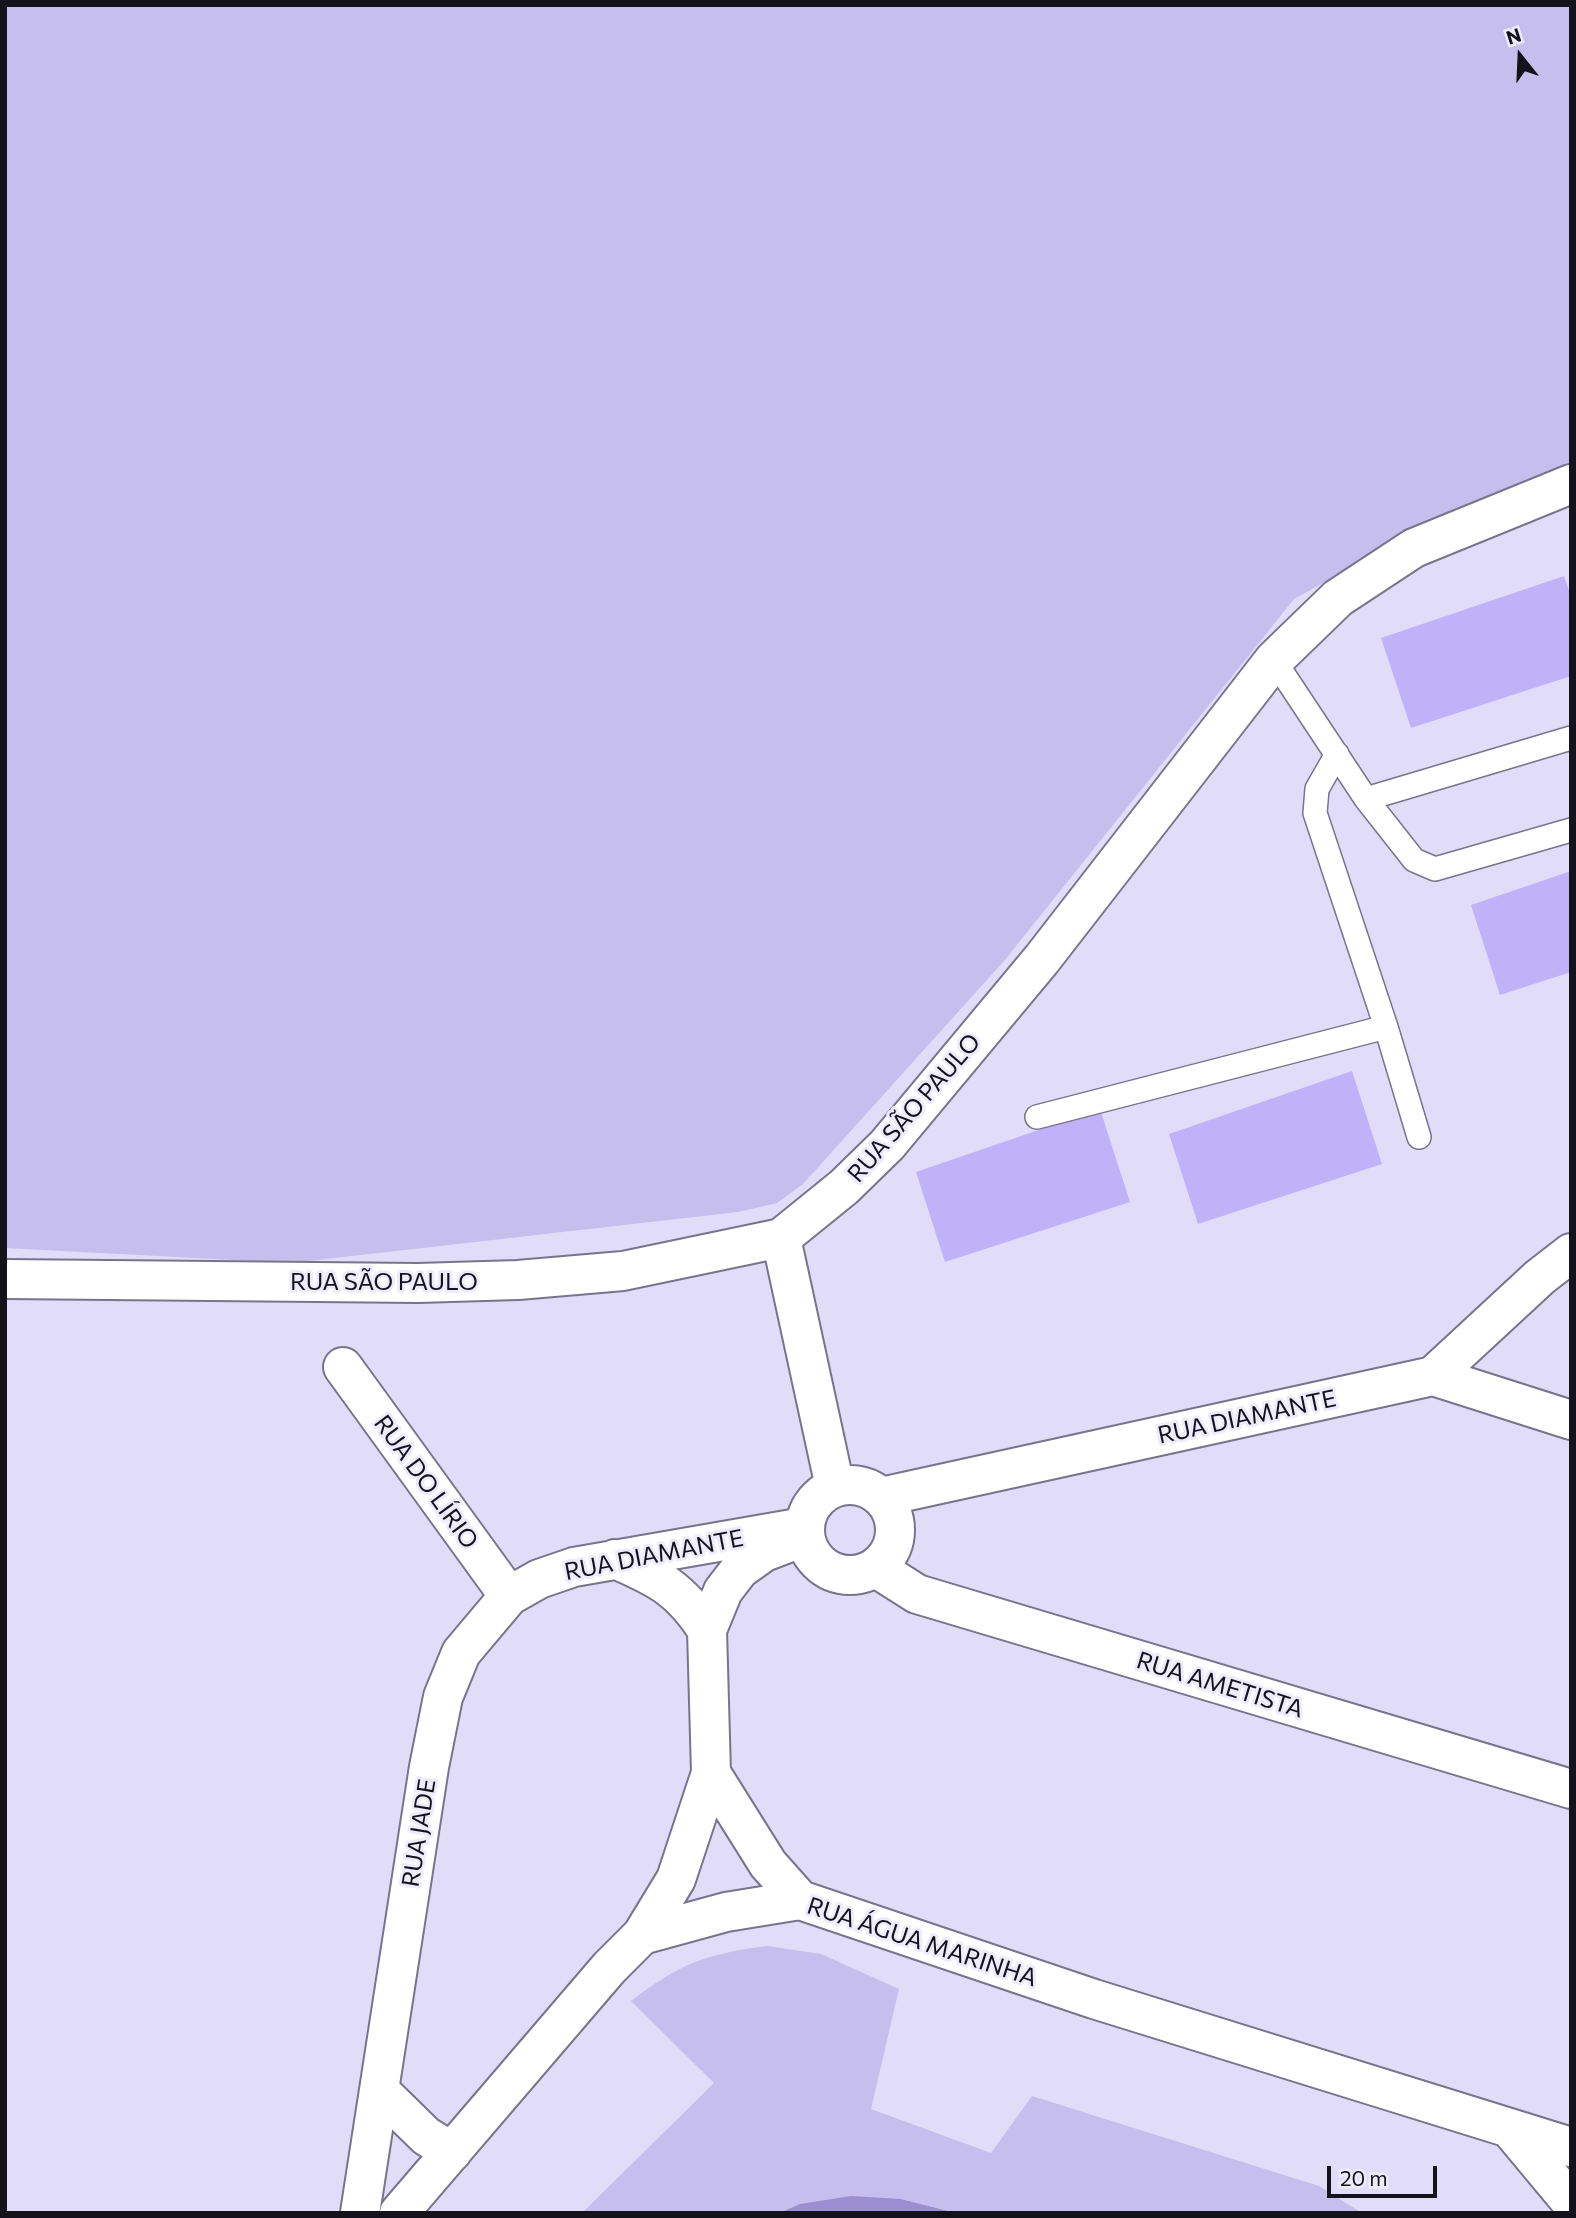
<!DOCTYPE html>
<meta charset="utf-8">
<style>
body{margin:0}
#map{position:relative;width:1576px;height:2218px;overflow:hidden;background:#e1ddf8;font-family:Commissioner,sans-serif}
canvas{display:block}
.frame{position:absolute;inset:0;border:7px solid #14121b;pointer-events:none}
.north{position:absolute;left:1485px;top:21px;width:70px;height:70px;-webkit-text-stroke:5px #eeecfc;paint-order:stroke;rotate:342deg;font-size:19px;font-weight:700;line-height:28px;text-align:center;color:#14121b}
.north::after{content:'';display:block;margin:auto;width:24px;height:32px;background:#14121b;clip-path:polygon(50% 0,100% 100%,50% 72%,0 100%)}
.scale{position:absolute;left:1327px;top:2166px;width:110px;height:32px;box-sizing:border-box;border:4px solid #14121b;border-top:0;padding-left:9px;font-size:21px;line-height:24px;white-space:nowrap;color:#14121b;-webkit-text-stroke:5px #eeecfc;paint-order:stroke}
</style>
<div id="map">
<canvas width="1576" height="2218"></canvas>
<div class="frame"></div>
<div class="north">N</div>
<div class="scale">20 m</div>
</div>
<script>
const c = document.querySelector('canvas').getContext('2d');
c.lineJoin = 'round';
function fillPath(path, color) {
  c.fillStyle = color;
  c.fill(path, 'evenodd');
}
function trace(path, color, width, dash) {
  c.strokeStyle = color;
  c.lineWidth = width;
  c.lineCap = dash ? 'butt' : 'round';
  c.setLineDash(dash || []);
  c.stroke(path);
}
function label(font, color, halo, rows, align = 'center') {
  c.font = font + ' Commissioner,sans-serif';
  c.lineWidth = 6;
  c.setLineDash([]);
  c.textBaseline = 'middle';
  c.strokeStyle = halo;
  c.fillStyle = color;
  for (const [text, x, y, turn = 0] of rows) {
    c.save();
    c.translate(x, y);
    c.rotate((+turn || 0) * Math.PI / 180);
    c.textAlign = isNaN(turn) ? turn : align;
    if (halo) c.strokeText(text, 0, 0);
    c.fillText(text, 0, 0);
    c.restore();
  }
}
const green = new Path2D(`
 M 5,5 L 1571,5 L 1571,490 L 1476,500 L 1294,599 L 1004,961 L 803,1184 L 777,1203 L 738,1212 L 291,1263 L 5,1248 Z
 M 767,1946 L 821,1954 L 899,1989 L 871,2109 L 991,2153 L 1032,2096 L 1319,2186 L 1362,2213 L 956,2213 L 901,2199 L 800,2204 L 779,2213 L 582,2213 L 714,2083 L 631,2001 C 681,1963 705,1954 767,1946 Z`);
const water = new Path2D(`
 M 851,2196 L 901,2199 L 956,2213 L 779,2213 L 800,2204 Z`);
const building = new Path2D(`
 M 1564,576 L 1571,596 L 1571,676 L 1411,728 L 1381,638 Z
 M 1571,871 L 1571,972 L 1500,995 L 1471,905 Z
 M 1352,1071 L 1382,1164 L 1198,1224 L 1169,1134 Z
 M 1100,1109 L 1130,1202 L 945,1262 L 916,1172 Z`);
const service = new Path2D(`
 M 1274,660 L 1366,799 L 1571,738
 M 1366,799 L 1414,860 L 1435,869 L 1571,830
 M 1386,1027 L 1419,1137
 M 1037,1117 L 1386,1027 L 1315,813 L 1317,789 L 1337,754`);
const minor = new Path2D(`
 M 781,1238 L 835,1487
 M 343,1367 L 509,1596
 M 1433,1376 L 1571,1420
 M805 1530a45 45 0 1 1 90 0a45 45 0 1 1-90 0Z
 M 881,1497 L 1433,1376 L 1540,1277 L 1571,1253
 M 615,1559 C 659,1578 681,1589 707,1630
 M 876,1568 L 917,1594 L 1571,1789
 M 711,1773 L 768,1864 L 800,1900
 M 642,1935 L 676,1879 L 711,1773 L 707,1630 L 723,1591 L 740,1569 L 764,1552 L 793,1541
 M 380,2091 L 426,2136 L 452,2152
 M 1511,2130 L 1571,2202
 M 360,2213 L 429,1767 L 443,1697 L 461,1653 L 509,1596 L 539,1579 L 574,1567 L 804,1527
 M 399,2213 L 609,1968 L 642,1935 L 726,1912 L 800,1900 L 1094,1999 L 1571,2147`);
const tertiary = new Path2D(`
 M 5,1279 L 418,1283 L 518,1280 L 623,1271 L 781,1238 L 844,1187 L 887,1145 L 1042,959 L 1274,660 L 1338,598 L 1414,548 L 1571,484`);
const streetNames = [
 ["RUA SÃO PAULO",914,1108,-49],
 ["RUA SÃO PAULO",384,1282],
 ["RUA DIAMANTE",1247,1417,-12],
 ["RUA DO LÍRIO",426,1482,54],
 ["RUA DIAMANTE",654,1555,-11],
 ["RUA AMETISTA",1220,1685,17],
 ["RUA JADE",419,1833,-81],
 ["RUA ÁGUA MARINHA",922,1942,18]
];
fillPath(green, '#c6beed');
fillPath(water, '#9c8ed3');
fillPath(building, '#bfb2f9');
trace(service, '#78748c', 26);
trace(minor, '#78748c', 42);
trace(tertiary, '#78748c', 42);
trace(service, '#fff', 23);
trace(minor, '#fff', 38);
trace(tertiary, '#fff', 38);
label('24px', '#14121b', '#eeecfc', streetNames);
</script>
